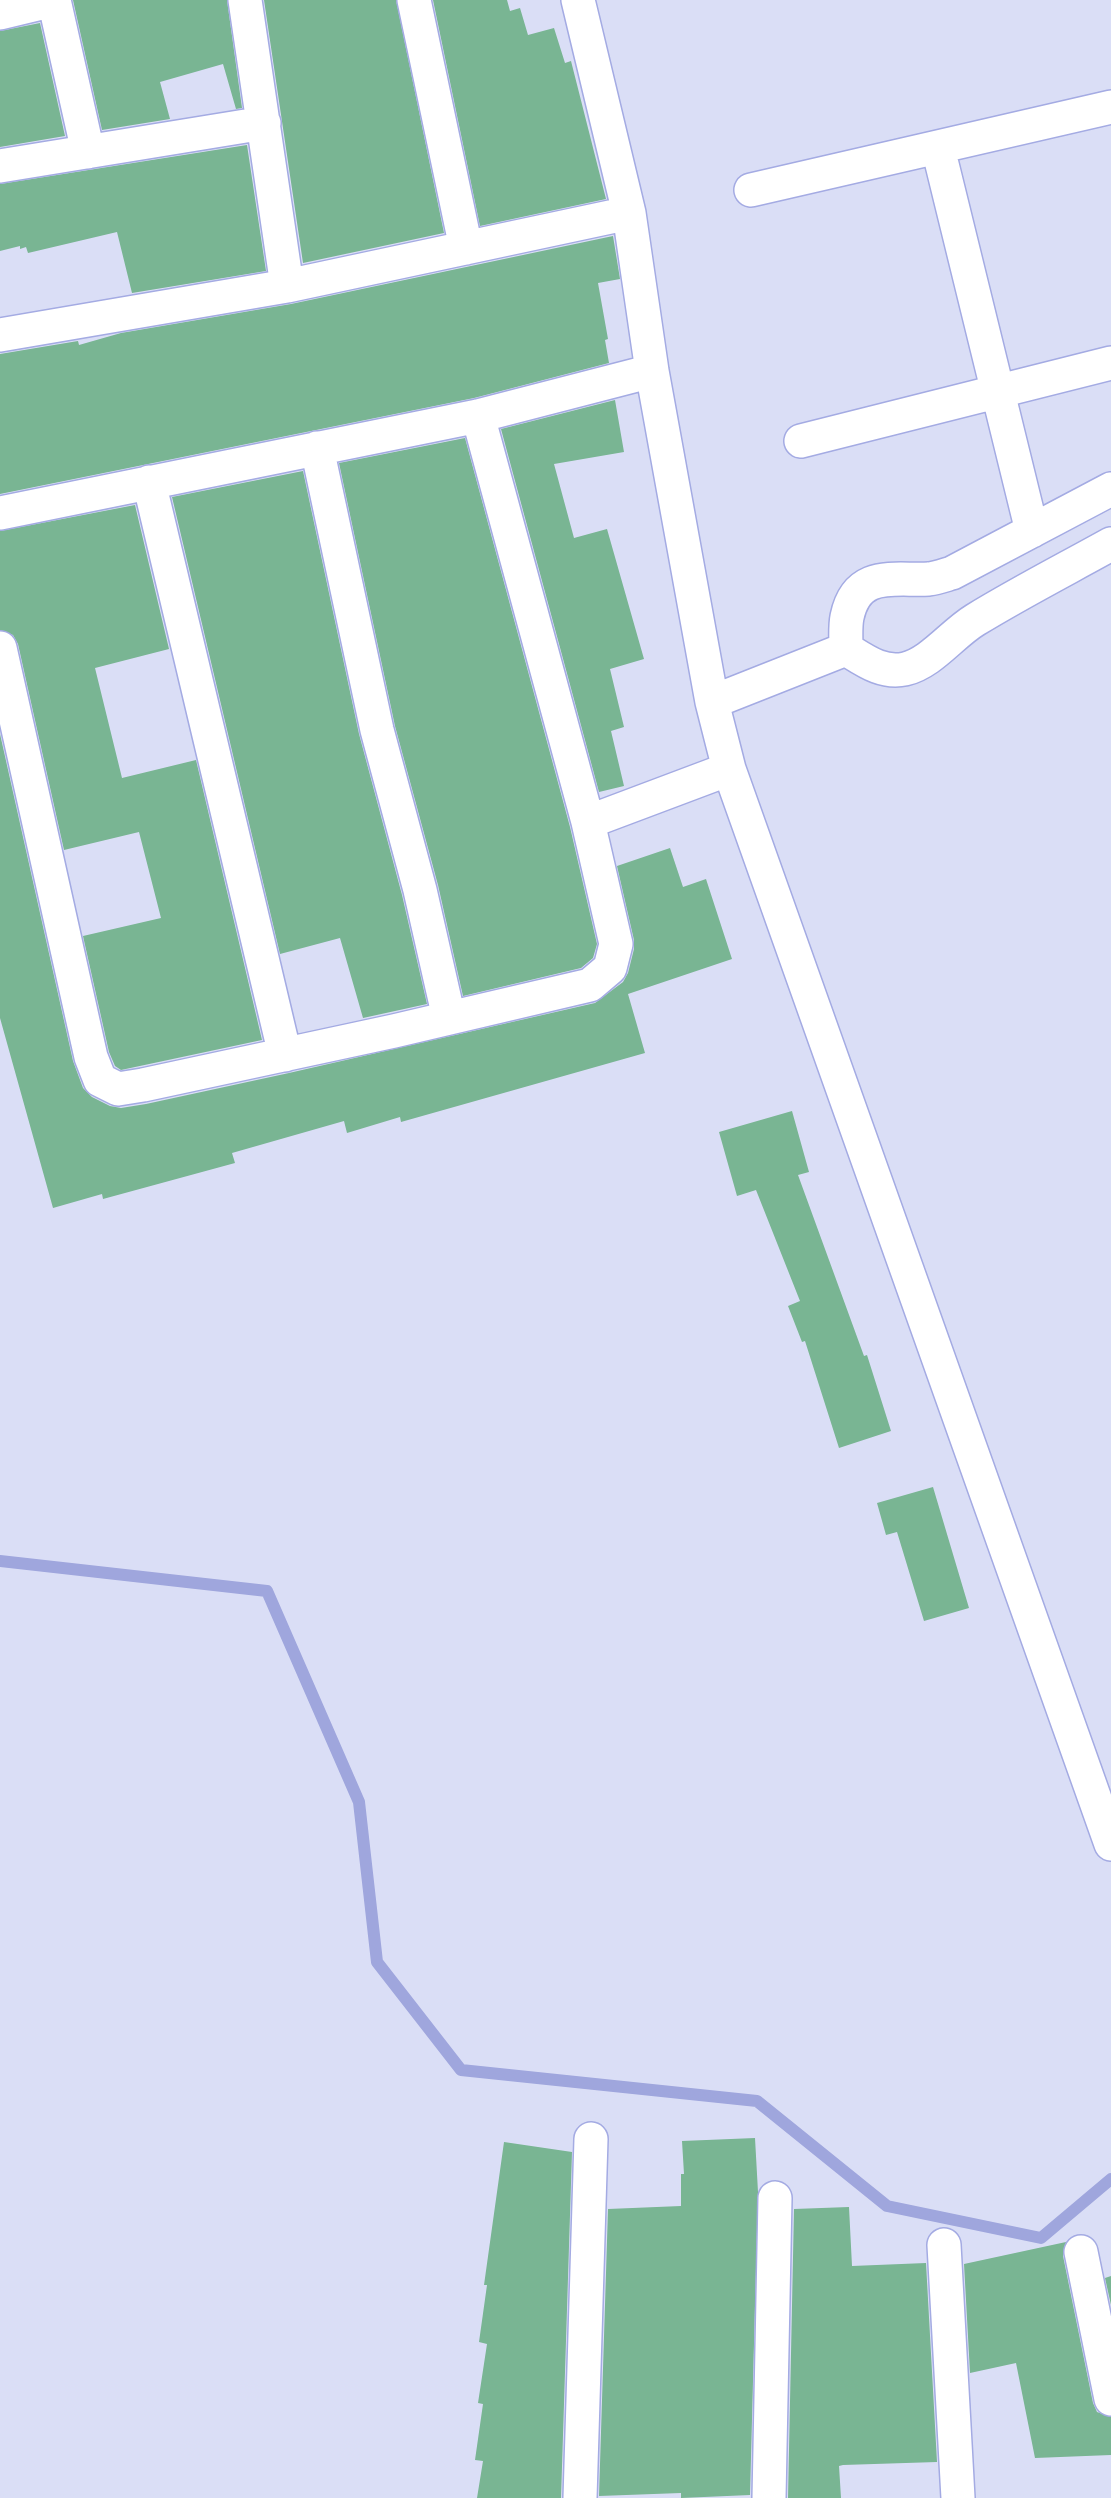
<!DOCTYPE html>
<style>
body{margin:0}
canvas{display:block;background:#dadef6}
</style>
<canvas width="1111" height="2498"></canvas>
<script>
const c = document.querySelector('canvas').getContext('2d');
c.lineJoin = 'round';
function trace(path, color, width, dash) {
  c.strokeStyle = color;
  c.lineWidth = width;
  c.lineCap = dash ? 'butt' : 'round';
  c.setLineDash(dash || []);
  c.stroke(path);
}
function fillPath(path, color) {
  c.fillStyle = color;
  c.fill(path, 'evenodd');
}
const stream = new Path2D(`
 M 0,1561 L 267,1591 L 359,1802 L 377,1962 L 461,2070 L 757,2101 L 887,2206 L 1041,2238 L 1111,2179`);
const building = new Path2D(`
 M 73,0 L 227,0 L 242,108 L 236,109 L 223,64 L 160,82 L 170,119 L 102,130 Z
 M 264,0 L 396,0 L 444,233 L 303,263 Z
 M 433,0 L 507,0 L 510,11 L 520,8 L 528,35 L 554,28 L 565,63 L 571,61 L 606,199 L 480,226 Z
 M 40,23 L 65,136 L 0,147 L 0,31 Z
 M 247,145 L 266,271 L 132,293 L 117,232 L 28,253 L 26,247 L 20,249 L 20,246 L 0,251 L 0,184 Z
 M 613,236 L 620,279 L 598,283 L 608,339 L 605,340 L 609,363 L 474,398 L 0,494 L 0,354 L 78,341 L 79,345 L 121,333 L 291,304 Z
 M 615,400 L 624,452 L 554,464 L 574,538 L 607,529 L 644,659 L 610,669 L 624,727 L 611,731 L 624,786 L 599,792 L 501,429 Z
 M 465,438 L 570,827 L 597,944 L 593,958 L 581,968 L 463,996 L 438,885 L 395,726 L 339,463 Z
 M 303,471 L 359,734 L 402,895 L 427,1004 L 363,1018 L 340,938 L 280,954 L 172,497 Z
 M 135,505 L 169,649 L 95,668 L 122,778 L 196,760 L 262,1040 L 121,1070 L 115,1066 L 109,1052 L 83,936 L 161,918 L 139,832 L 64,850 L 18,644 L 13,635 L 0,630 L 0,531 Z
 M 0,734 L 73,1061 L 83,1088 L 92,1097 L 110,1106 L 121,1108 L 146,1104 L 289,1073 L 595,1003 L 623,982 L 628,973 L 634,949 L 634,940 L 617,866 L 670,848 L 683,887 L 706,879 L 732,959 L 628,994 L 645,1053 L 401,1122 L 400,1117 L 347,1133 L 344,1121 L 232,1153 L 235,1163 L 103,1199 L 102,1194 L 53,1208 L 0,1018 Z
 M 792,1111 L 809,1172 L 798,1175 L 864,1356 L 867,1355 L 891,1431 L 839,1448 L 805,1341 L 802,1342 L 788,1306 L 800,1301 L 756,1190 L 737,1196 L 719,1132 Z
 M 933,1487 L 969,1608 L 924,1621 L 897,1532 L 886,1535 L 877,1503 Z
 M 755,2138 L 758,2192 L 750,2495 L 681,2498 L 681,2493 L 599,2496 L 608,2209 L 681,2206 L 681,2174 L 684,2174 L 682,2141 Z
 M 504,2142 L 572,2152 L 561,2498 L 477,2498 L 483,2461 L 475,2460 L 483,2404 L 478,2403 L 487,2344 L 479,2342 L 487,2285 L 484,2285 Z
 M 849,2207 L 852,2266 L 926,2263 L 937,2462 L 843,2465 L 839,2466 L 841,2498 L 788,2498 L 794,2209 Z
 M 1066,2242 L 1063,2256 L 1093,2403 L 1097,2412 L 1111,2417 L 1111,2455 L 1035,2458 L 1016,2363 L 970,2373 L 964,2264 Z
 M 1111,2276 L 1111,2305 L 1105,2278 Z`);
const minor = new Path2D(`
 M 54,0 L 88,152
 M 245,0 L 287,286
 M 414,0 L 466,248
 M 578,0 L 629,213 L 652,371 L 712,702 L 729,769 L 1111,1844
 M 0,13 L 54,0
 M 938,148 L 1032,531
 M 0,166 L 264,123
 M 751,190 L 1111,107
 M 0,335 L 287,286 L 629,213
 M 478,416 L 588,822
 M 801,441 L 1111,363
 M 317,448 L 377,730 L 420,890 L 449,1018
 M 149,482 L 285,1055
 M 0,513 L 478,416 L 652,371
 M 0,648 L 91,1057 L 100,1080 L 118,1089 L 143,1085 L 394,1031 L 590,985 L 610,968 L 616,944 L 588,822 L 729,769
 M 846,649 C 846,639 845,627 847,617 C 857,569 895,581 929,579 C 937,578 945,575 952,573 L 1111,489
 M 846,649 C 864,660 882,674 905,669 C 931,663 952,634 975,620 C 1019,593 1066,569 1111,544
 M 712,702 L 846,649
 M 944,2245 L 958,2498
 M 1081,2252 L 1111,2399
 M 580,2498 L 591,2139
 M 769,2498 L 775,2198`);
trace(stream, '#9fa6dd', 12);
fillPath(building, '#79b593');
trace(minor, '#a4abe3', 36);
trace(minor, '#fff', 33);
</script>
